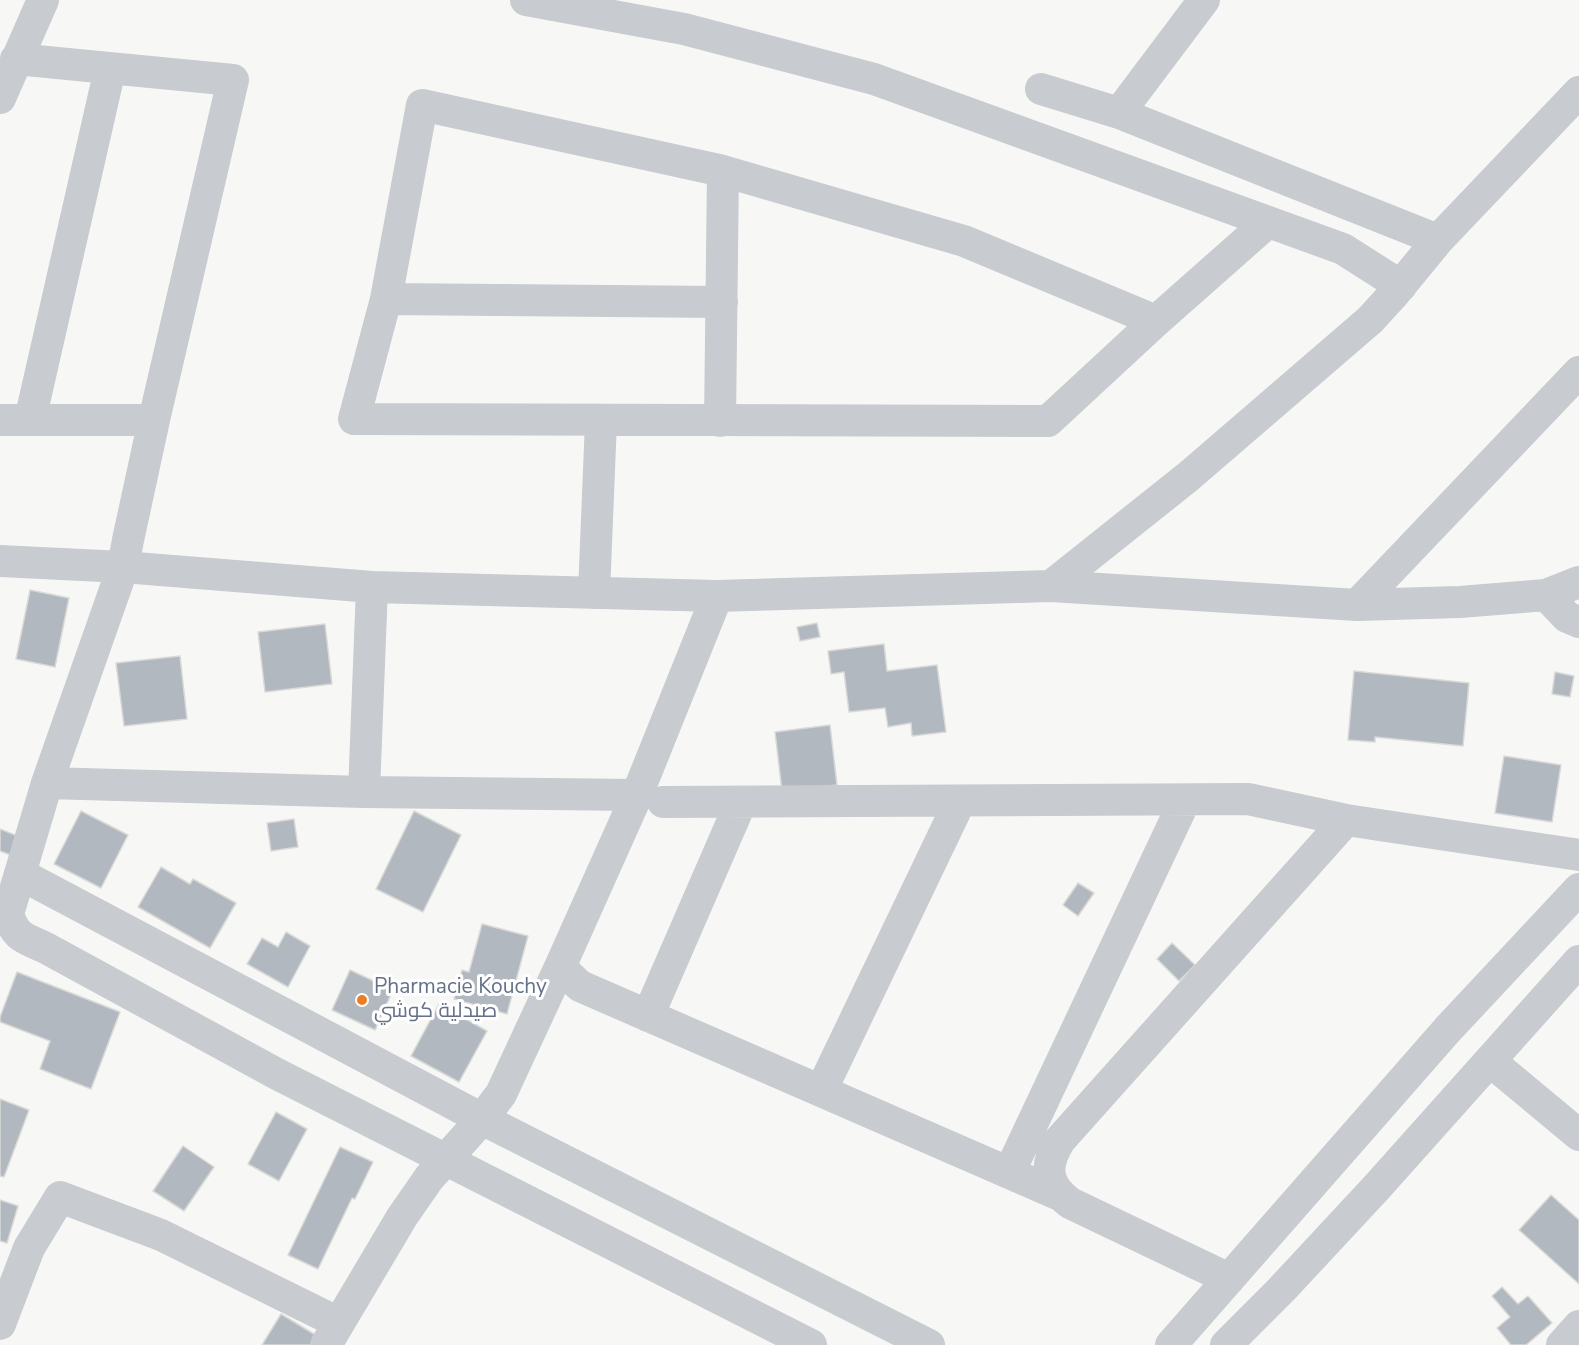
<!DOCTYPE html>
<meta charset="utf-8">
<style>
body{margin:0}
canvas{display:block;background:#f7f8f5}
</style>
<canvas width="1579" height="1345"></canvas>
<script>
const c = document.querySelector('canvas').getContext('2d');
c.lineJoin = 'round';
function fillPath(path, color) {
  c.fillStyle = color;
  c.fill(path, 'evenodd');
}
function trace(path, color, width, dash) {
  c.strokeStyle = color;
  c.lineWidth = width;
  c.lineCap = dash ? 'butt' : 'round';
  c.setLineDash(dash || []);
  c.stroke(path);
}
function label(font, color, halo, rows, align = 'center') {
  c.font = font + ' "Nunito Sans",Cairo,sans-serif';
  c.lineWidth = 6;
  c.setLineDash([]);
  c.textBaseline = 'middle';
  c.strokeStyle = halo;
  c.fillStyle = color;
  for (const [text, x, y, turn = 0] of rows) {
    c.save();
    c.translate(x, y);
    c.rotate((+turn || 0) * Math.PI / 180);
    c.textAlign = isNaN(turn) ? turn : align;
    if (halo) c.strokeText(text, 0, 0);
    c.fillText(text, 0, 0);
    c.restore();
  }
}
const building = new Path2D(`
 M 30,590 L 69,598 L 55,667 L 16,659 Z
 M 817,623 L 820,637 L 800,641 L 797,627 Z
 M 325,624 L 332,684 L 265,692 L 258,632 Z
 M 884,644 L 887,671 L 937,665 L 946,732 L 912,736 L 911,723 L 888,727 L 885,708 L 849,712 L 844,672 L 831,674 L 828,651 Z
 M 180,656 L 187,719 L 124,726 L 116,663 Z
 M 1354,671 L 1469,683 L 1463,746 L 1375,737 L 1375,742 L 1348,740 Z
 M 1555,672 L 1574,676 L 1570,697 L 1552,694 Z
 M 830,725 L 837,785 L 782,791 L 775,732 Z
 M 1504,756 L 1561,765 L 1552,822 L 1495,813 Z
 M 81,811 L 128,835 L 101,888 L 54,864 Z
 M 414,811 L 461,835 L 423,912 L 376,889 Z
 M 294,819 L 298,847 L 271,851 L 267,823 Z
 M 0,829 L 20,837 L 13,856 L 0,851 Z
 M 161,867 L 190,884 L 193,879 L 236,903 L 210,948 L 138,907 Z
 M 1078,883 L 1094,893 L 1078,916 L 1063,905 Z
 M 482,924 L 528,936 L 507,1014 L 454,999 L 462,970 L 469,972 Z
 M 286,932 L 310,946 L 288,987 L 247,964 L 262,938 L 278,947 Z
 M 1172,943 L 1195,965 L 1179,981 L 1157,959 Z
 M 350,970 L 393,990 L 375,1030 L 332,1010 Z
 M 17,972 L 120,1012 L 91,1089 L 40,1069 L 50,1041 L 0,1022 L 0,1017 Z
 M 439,1004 L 487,1031 L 459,1082 L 411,1056 Z
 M 0,1099 L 29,1110 L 4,1177 L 0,1176 Z
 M 276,1112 L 307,1129 L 279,1181 L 248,1164 Z
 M 183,1146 L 214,1167 L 184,1211 L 153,1191 Z
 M 340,1147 L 373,1162 L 355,1199 L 352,1198 L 318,1269 L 288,1255 Z
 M 1551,1195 L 1579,1220 L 1579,1284 L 1519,1230 Z
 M 0,1200 L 18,1206 L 7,1243 L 0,1241 Z
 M 1502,1287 L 1518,1304 L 1528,1296 L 1552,1323 L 1526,1345 L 1511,1345 L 1497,1328 L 1510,1317 L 1492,1296 Z
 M 281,1314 L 327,1342 L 325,1345 L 262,1345 Z`);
const minor = new Path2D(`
 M 526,0 L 684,29 L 874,79 L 1343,249 L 1401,286
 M 16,59 L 233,80 L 154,420 L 128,540 L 123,567 L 47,783 L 8,914 C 15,937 24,938 44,947 L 277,1074 L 811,1345
 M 1041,89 L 1119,113 L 1438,240
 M 0,98 L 43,0
 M 1119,113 L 1204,0
 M 386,299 L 722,302
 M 1156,321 L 964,241 L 723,171 L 422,105 L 386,299 L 354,419 L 1048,421 L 1156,321 L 1268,222
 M 0,420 L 154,420
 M 30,420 L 110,69
 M 720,421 L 723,171
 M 0,561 L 123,567 L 372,587 L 717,596 L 1051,586 L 1357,605 L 1460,602 L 1546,595 L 1579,582
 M 1051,586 L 1189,476 L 1370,320 L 1392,296 L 1438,240 L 1579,92
 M 594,593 L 601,421
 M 1546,595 L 1567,617 L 1579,622
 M 1357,605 L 1579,372
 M 47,783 L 364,792 L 637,795
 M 364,792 L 372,587
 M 663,802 L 1248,799 L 1346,820 L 1579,855
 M 20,874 L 482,1119 L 929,1345
 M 560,967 L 580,986 L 1060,1195
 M 648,1016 L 741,802
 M 1490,1061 L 1579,1135
 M 821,1091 L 960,801
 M 1009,1173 L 1185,800
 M 1229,1279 L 1070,1203 C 1045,1184 1044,1166 1060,1140 L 1346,820
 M 0,1324 L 29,1248 L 60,1197 L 161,1235 L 339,1323
 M 326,1345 L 402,1217 L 429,1178 L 482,1119 L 501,1094 L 560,967 L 637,795 L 717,596
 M 1171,1345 L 1448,1029 L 1579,889
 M 1226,1345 L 1282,1289 L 1376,1188 L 1579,961
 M 1562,1345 L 1579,1326`);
const markers = [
 [362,1000,6,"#ec7e21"]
];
const poiNames = [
 ["Pharmacie Kouchy",374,988],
 ["صيدلية كوشي",374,1012]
];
fillPath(building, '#b2b8bf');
trace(building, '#d9dad7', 1.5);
trace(minor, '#c8cbcf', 32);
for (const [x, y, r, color] of markers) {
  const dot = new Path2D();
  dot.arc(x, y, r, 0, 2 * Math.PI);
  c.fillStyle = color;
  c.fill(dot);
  trace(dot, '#fff', 2);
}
label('21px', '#657188', '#fff', poiNames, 'left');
</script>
